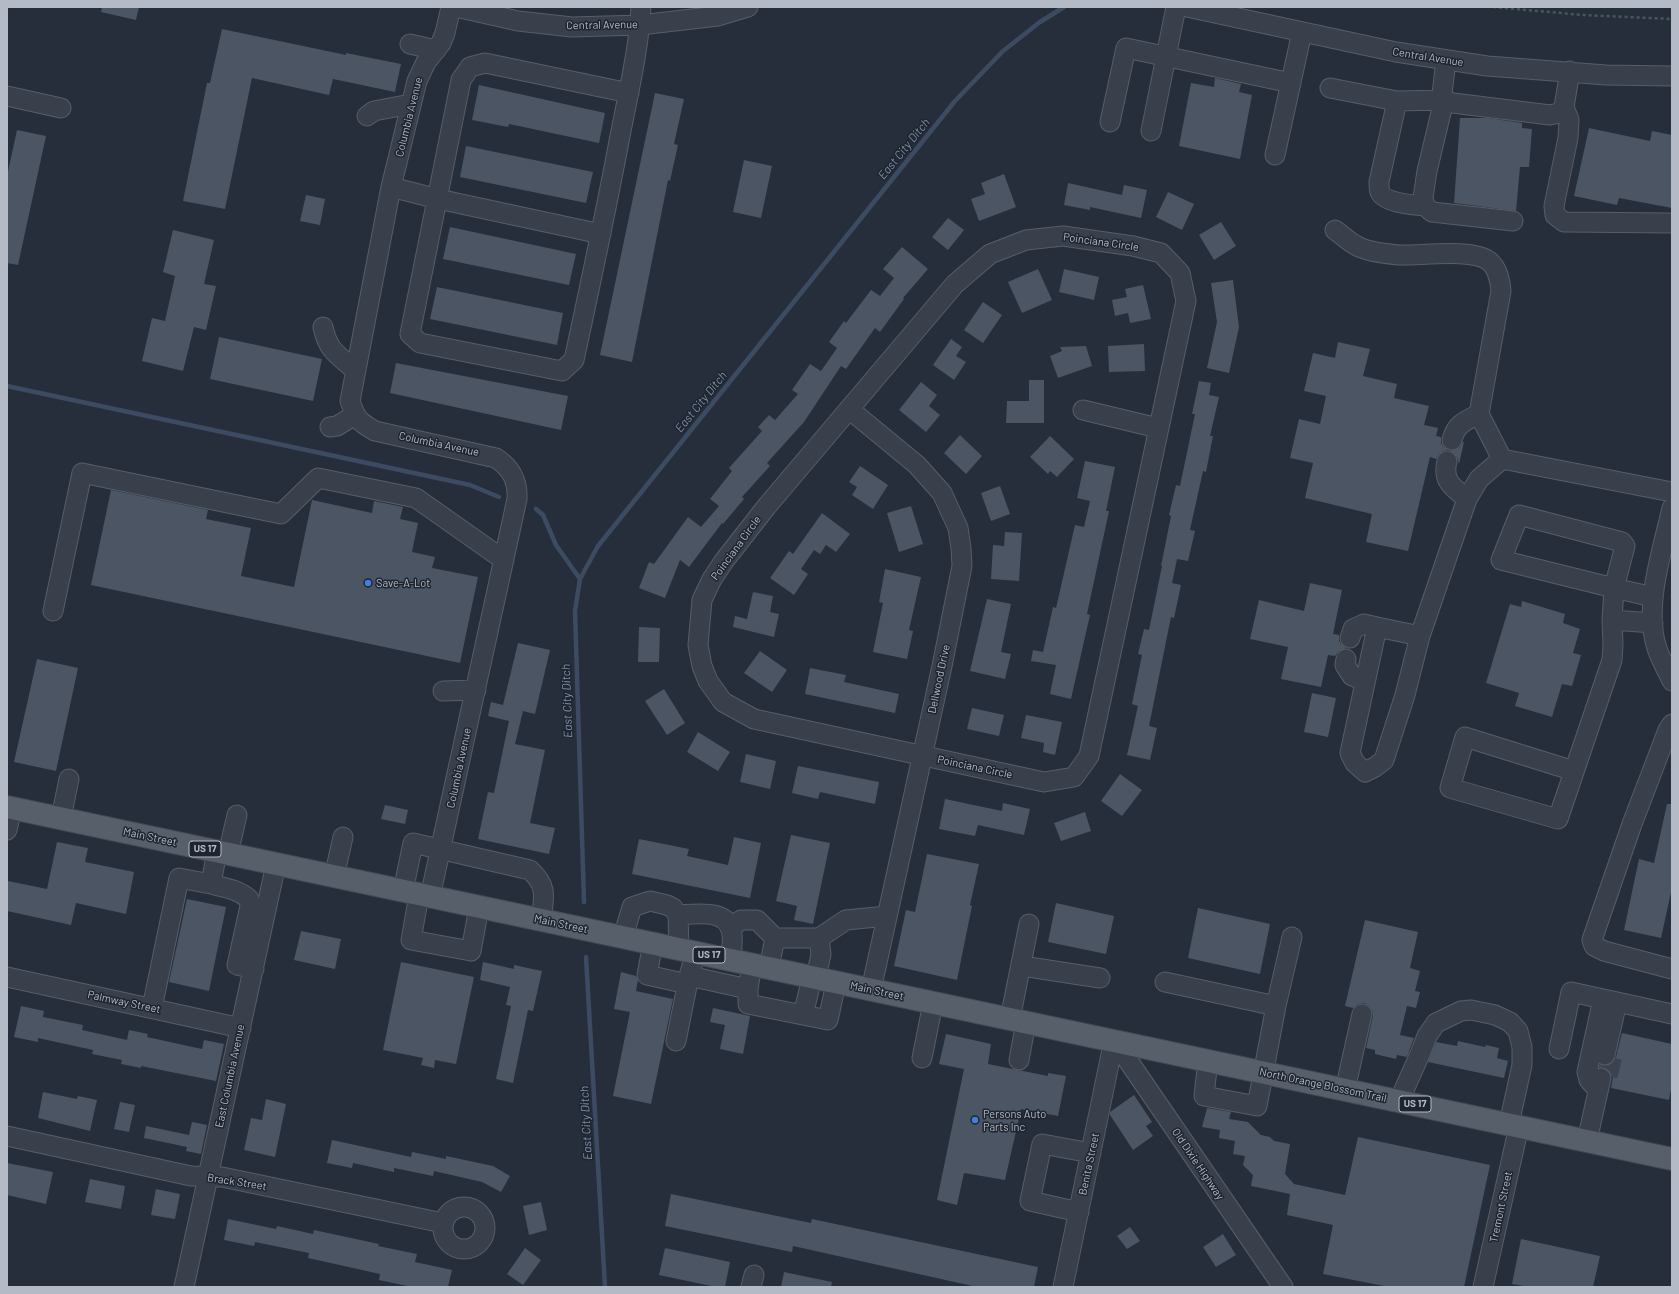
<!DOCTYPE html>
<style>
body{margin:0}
#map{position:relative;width:1679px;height:1294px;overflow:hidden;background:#262e3b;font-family:Barlow,sans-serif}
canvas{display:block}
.frame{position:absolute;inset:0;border:8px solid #b5bbc6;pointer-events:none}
</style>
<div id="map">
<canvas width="1679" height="1294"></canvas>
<div class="frame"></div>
</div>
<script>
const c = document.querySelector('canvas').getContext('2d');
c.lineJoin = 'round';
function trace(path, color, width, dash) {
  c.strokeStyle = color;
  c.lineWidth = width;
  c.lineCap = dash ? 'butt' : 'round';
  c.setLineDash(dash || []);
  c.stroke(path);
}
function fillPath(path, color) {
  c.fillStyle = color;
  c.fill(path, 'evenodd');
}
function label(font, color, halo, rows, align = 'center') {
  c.font = font + ' Barlow,sans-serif';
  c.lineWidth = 3;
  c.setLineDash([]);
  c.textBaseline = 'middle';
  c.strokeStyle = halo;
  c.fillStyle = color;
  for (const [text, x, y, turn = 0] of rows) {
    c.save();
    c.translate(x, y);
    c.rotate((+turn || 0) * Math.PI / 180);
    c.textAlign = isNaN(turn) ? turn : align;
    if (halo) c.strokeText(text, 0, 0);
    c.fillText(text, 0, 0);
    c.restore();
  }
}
const stream = new Path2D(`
 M 7,386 L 470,485 L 499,497
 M 536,509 L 543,515 L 556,545 L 580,579
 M 584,902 L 575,611 L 580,579 L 598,546 L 955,101 L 1003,51 L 1040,22 L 1064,7
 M 586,957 L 605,1287`);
const building = new Path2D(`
 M 102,7 L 139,7 L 136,20 L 101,12 Z
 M 222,29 L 346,55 L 346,53 L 401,64 L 395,92 L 333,79 L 329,95 L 252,78 L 225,209 L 183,201 L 207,83 L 210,83 Z
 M 1215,78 L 1241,84 L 1239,92 L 1252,95 L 1240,159 L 1179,146 L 1191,83 L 1214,87 Z
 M 479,85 L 605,113 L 599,143 L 509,124 L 508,127 L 472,120 Z
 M 655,93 L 684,99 L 674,144 L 678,145 L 670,181 L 668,180 L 632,362 L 600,355 Z
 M 1460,118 L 1488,118 L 1522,123 L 1522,128 L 1532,129 L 1529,167 L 1520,167 L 1516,211 L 1454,203 Z
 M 1589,128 L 1650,141 L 1652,131 L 1672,135 L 1672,208 L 1619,198 L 1617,205 L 1574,196 Z
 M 17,130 L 46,136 L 18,265 L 7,263 L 7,176 Z
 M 466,146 L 593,172 L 586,203 L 460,177 Z
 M 744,160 L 772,166 L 761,218 L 733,212 Z
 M 1004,174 L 1016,207 L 979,221 L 971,199 L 985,194 L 981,183 Z
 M 1068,183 L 1122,195 L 1124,185 L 1147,190 L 1141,218 L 1090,207 L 1090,210 L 1064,205 Z
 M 1168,192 L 1194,204 L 1182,230 L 1156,217 Z
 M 306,195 L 325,199 L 320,225 L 300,221 Z
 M 948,218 L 964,230 L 948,250 L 932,237 Z
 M 1221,222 L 1236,246 L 1214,260 L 1199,235 Z
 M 450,227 L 576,254 L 569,285 L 443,259 Z
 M 173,230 L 214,240 L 204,284 L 216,286 L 206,330 L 194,327 L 183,371 L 142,361 L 152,318 L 165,321 L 175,276 L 163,272 Z
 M 902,247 L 928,269 L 903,298 L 904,299 L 880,332 L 875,328 L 846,369 L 841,366 L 804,422 L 767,463 L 770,466 L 742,497 L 744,499 L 723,524 L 722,523 L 689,567 L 680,560 L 665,598 L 639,588 L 649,562 L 654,564 L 688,517 L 701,527 L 719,506 L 710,499 L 732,471 L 729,468 L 762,431 L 758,427 L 769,415 L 775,420 L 798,394 L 792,390 L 810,364 L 821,371 L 837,348 L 829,342 L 844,321 L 846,323 L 871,290 L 880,296 L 894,278 L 883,269 Z
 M 1038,269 L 1052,300 L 1022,313 L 1008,282 Z
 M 1064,269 L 1099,277 L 1094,300 L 1059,292 Z
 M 1233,280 L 1239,327 L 1229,373 L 1207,368 L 1217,322 L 1211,283 Z
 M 1143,285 L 1151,319 L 1130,323 L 1128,313 L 1115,316 L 1112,300 L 1127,297 L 1125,289 Z
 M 437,287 L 563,313 L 557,345 L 430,319 Z
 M 983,302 L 1002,315 L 983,343 L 964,330 Z
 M 219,337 L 322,359 L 313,401 L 210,379 Z
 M 951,339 L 962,347 L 956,356 L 966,362 L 954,380 L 933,365 Z
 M 1338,342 L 1370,349 L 1363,376 L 1397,384 L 1394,398 L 1429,406 L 1424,425 L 1438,428 L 1436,436 L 1441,437 L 1441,443 L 1444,447 L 1448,450 L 1443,451 L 1439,454 L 1436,459 L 1430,457 L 1408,551 L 1366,542 L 1372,514 L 1305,498 L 1313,463 L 1290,458 L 1299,419 L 1320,424 L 1326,396 L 1304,391 L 1313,353 L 1335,358 Z
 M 1144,344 L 1145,371 L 1109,372 L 1108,346 Z
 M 1086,346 L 1092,366 L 1058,378 L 1050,356 L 1062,351 L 1060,347 Z
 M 396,363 L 568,396 L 561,430 L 390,393 Z
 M 1029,380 L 1044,380 L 1044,423 L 1006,423 L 1007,401 L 1029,401 Z
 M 1199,381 L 1211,383 L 1209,395 L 1219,397 L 1210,436 L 1213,436 L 1206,472 L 1203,471 L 1190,530 L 1195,531 L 1188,561 L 1177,559 L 1172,583 L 1181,585 L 1174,618 L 1171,617 L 1149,726 L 1157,728 L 1150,760 L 1127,755 L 1138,706 L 1132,704 L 1142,655 L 1138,654 L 1144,629 L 1149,630 L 1162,566 L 1161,566 L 1171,516 L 1169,515 L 1176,485 L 1180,486 L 1195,414 L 1192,414 Z
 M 921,382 L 937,395 L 929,406 L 940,415 L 926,432 L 899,410 Z
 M 960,435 L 982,456 L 966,474 L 944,453 Z
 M 1050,436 L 1074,459 L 1057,477 L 1050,471 L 1048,474 L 1030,457 Z
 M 1463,442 L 1464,442 L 1459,464 L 1457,457 L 1450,451 L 1459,448 Z
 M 1085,461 L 1115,467 L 1106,511 L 1109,511 L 1087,614 L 1090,615 L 1071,699 L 1050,694 L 1056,665 L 1031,661 L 1033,650 L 1043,652 L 1053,607 L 1056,608 L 1075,525 L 1084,527 L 1090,501 L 1077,498 Z
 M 860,466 L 888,485 L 873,509 L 852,495 L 857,487 L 849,482 Z
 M 1000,486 L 1010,514 L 991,521 L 981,493 Z
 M 111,490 L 208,510 L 206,519 L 251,528 L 241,576 L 294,587 L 312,500 L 372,513 L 374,501 L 403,507 L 400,519 L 418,523 L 412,552 L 435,557 L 432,568 L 478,577 L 460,663 L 91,585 Z
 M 911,506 L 923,544 L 899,552 L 887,513 Z
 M 822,513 L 850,534 L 836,552 L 826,545 L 820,554 L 814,550 L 801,569 L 808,574 L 794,595 L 770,578 L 789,551 L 793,554 Z
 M 1005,532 L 1022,533 L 1019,581 L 991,579 L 993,545 L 1004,546 Z
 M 885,569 L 921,577 L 909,630 L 913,631 L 907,659 L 873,652 L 883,603 L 879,602 Z
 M 1310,583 L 1342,590 L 1333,634 L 1339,635 L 1339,641 L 1342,645 L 1346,648 L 1338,652 L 1335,656 L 1328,655 L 1321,687 L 1281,679 L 1288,647 L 1250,639 L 1259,600 L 1304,611 Z
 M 753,592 L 773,596 L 770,612 L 779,614 L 774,637 L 733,627 L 735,616 L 747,619 Z
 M 987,599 L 1011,604 L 1001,652 L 1011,654 L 1005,679 L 970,671 Z
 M 1522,601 L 1565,614 L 1563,623 L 1580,629 L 1573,653 L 1581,655 L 1572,686 L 1562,684 L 1552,717 L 1515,706 L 1519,693 L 1486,683 L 1510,604 L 1521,607 Z
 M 639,627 L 660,628 L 659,662 L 638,662 Z
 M 518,643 L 550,650 L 535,714 L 523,711 L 515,744 L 545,750 L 530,823 L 555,828 L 549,854 L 478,839 L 488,792 L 494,793 L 509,721 L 488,716 L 491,702 L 503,705 Z
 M 760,651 L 787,670 L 772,692 L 744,673 Z
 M 37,659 L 78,668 L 56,771 L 14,762 Z
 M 810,668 L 846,675 L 844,682 L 899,694 L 895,713 L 805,694 Z
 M 664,689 L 685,723 L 667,735 L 645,701 Z
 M 1312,693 L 1336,698 L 1328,737 L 1304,732 Z
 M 972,708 L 1004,715 L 999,736 L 967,729 Z
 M 1026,715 L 1062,722 L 1055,755 L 1043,752 L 1044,743 L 1021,738 Z
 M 698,732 L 730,752 L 718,771 L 687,752 Z
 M 746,754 L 776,761 L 770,789 L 740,782 Z
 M 798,766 L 879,782 L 875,804 L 820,792 L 818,799 L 792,793 Z
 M 1120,774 L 1142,790 L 1122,816 L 1101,801 Z
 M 945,799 L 1002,811 L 1003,803 L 1030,809 L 1024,835 L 978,825 L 975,836 L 939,829 Z
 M 1667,804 L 1672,804 L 1672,888 L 1661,938 L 1624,930 L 1639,859 L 1654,863 Z
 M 385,805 L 408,810 L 405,824 L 381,819 Z
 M 1085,812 L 1091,831 L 1061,841 L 1054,823 Z
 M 791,835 L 830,843 L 813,924 L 794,920 L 797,906 L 776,901 Z
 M 734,837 L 761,843 L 750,898 L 632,874 L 639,839 L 689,849 L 687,856 L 728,865 Z
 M 57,842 L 88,848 L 85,862 L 134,872 L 126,914 L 76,903 L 71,925 L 7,911 L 8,881 L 47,889 Z
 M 927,854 L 979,864 L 970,905 L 972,906 L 957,980 L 894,966 L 906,910 L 915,912 Z
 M 187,899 L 226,907 L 209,991 L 169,982 Z
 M 1056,903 L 1114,916 L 1106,954 L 1048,942 Z
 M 1198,908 L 1270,924 L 1260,974 L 1188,958 Z
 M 1365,920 L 1418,932 L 1410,968 L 1420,971 L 1415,991 L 1420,992 L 1416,1008 L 1407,1006 L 1400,1035 L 1414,1038 L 1407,1057 L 1397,1055 L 1396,1059 L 1375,1054 L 1375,1050 L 1366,1048 L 1373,1016 L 1372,1010 L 1369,1006 L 1364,1003 L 1358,1004 L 1353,1008 L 1345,1006 Z
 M 301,931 L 341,939 L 335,969 L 294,960 Z
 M 401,962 L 474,977 L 456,1064 L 435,1060 L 434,1068 L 421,1065 L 423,1058 L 383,1050 Z
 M 483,962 L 514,969 L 514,965 L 542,971 L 533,1011 L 528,1010 L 513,1083 L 496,1079 L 511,1006 L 506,1005 L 510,987 L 480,980 Z
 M 621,972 L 636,976 L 638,980 L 636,991 L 673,999 L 651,1104 L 613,1096 L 630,1012 L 614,1009 Z
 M 21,1006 L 44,1011 L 43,1017 L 83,1025 L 82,1030 L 127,1040 L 129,1030 L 148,1034 L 147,1037 L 202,1049 L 204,1040 L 224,1044 L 216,1081 L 141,1066 L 141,1068 L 121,1064 L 122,1060 L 92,1054 L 93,1050 L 38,1038 L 38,1042 L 14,1037 Z
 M 713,1008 L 750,1016 L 743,1054 L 720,1049 L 725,1025 L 710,1022 Z
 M 1622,1033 L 1672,1044 L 1672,1084 L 1669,1100 L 1611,1088 L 1613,1077 L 1612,1076 L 1608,1070 L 1599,1067 L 1600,1064 L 1609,1065 L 1616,1057 Z
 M 946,1034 L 991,1044 L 988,1064 L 1048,1076 L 1048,1073 L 1066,1076 L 1058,1116 L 1021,1109 L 1005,1180 L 964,1173 L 957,1205 L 937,1200 L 964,1069 L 939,1064 Z
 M 1458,1041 L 1485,1047 L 1486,1045 L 1499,1048 L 1497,1058 L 1508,1061 L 1504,1078 L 1428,1062 L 1436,1042 L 1457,1046 Z
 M 43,1092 L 77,1099 L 78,1096 L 97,1100 L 90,1131 L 38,1118 Z
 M 1134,1095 L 1152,1122 L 1146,1126 L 1153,1136 L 1133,1150 L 1110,1115 L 1110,1112 Z
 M 266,1099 L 286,1104 L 275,1157 L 244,1150 L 251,1118 L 262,1120 Z
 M 120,1102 L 135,1105 L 129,1132 L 114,1129 Z
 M 1207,1108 L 1231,1112 L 1229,1119 L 1248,1122 L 1261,1135 L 1270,1137 L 1274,1141 L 1290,1144 L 1285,1174 L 1294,1184 L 1345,1195 L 1358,1137 L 1490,1165 L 1464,1287 L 1389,1287 L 1323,1274 L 1333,1225 L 1287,1215 L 1290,1194 L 1251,1186 L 1253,1175 L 1243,1165 L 1245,1156 L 1233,1154 L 1235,1141 L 1219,1138 L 1220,1130 L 1202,1127 Z
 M 192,1122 L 207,1125 L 201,1154 L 186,1151 L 187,1147 L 144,1138 L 146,1126 L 189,1135 Z
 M 332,1140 L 411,1157 L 412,1152 L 446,1159 L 446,1156 L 493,1166 L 510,1176 L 501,1192 L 482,1182 L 434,1171 L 433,1176 L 394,1168 L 394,1172 L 353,1163 L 352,1168 L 327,1163 Z
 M 7,1163 L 53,1172 L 46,1204 L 7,1195 Z
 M 90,1179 L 125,1186 L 121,1209 L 85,1202 Z
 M 156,1189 L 180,1194 L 175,1219 L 151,1215 Z
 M 671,1194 L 811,1223 L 812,1219 L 1038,1267 L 1034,1287 L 977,1287 L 793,1246 L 792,1252 L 665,1226 Z
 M 541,1202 L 547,1230 L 529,1235 L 523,1206 Z
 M 228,1219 L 276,1229 L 277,1226 L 313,1234 L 314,1230 L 379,1244 L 378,1246 L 417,1254 L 415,1262 L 452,1270 L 448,1287 L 412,1287 L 379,1280 L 380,1274 L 308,1258 L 309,1253 L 255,1242 L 254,1246 L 224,1240 Z
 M 1130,1227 L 1140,1241 L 1127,1249 L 1117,1236 Z
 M 1223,1234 L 1236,1255 L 1216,1267 L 1203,1247 Z
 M 1521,1239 L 1600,1256 L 1593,1287 L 1529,1287 L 1512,1284 Z
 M 525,1248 L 541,1260 L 523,1285 L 507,1274 Z
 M 665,1248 L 730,1262 L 725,1287 L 716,1287 L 659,1275 Z
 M 784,1272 L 832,1282 L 831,1287 L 781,1287 Z`);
const minorTunnel = new Path2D(`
 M 1608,1076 L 1613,1056`);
const path = new Path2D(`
 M 1493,7 L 1583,15 L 1672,19`);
const minor = new Path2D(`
 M 456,7 L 518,21 L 572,27 L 640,25 L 718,16 L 748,7
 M 1187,7 L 1396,52 L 1487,66 L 1606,75 L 1672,76
 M 410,44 L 436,50
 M 1446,60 L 1442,94 L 1444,100 L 1453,103 L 1550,115 L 1559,113 L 1564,107 L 1570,71
 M 1330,88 L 1397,101 L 1444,100 L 1427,171 L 1423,198 L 1425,206 L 1432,212 L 1513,221
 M 629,93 L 485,63 L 470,67 L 461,80 L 410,334 L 420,343 L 562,371 L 574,360 C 590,286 606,211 620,136 C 628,95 639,48 641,7
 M 7,96 L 61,108
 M 1397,101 L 1379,182 C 1379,185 1379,189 1380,192 C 1385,203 1414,205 1425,206
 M 1564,107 L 1569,120 L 1568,138 L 1554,206 L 1555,215 L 1564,222 L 1672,223
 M 367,116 L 374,111 L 411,104
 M 1110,122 L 1126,48 L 1291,83
 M 1151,131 L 1176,7
 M 1275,155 L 1302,32
 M 391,187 L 438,199 L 601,234
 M 1335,230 C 1342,235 1349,242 1357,246 C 1366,251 1388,254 1399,255 C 1420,256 1472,248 1489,261 C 1498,268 1500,281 1501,291 L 1479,414 L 1502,459
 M 1063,236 L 1133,246 L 1161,253 L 1180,273 L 1186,301 L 1089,756 L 1074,777 L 1044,782 L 754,719 L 723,702 L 708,681 L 702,666 L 698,645 L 702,600 L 712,579 L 724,561 L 767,506 L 955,284 L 990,254 L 1026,240 Z
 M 323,327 C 328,351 338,355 355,370
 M 849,409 L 917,465 L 942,493 L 958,528 L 961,548 L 962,566 L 942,666 L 871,990
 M 1083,410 L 1158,428
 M 330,427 L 337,426 L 355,415
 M 1452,440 C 1456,424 1465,421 1479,414
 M 1447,461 C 1442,482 1453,487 1467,499
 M 1672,508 C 1663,548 1644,604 1656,645 C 1659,657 1667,670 1672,681
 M 53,611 L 82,473 L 281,514 L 318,478 L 416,498 L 504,560
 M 1612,620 L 1653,623
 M 1420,636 L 1405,695 L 1384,760 L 1375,767 L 1365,772 L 1355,763 L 1350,753 L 1377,627 L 1420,636 L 1467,499 L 1479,479 L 1502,459 L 1672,492
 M 1350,638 L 1353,629 L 1364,624 L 1377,627
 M 1346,659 L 1345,665 L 1352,676 L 1365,681
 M 443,691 L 476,690
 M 1672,724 L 1668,730 L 1632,824 L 1592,940 L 1594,946 L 1604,951 L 1672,969
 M 1574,771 L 1465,737 L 1450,788 L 1558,819 L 1612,660 L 1613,645 L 1612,620 L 1614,588 L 1501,560 L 1519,515 L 1622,542 L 1625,546 L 1614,588 L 1653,597
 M 61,818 L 69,779
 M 7,830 L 12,808
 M 228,854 L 237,815
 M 334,877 L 343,837
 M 211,884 C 224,888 238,889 249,899 L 250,906 L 237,965 L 254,969
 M 403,891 L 413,843 L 530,870 C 548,886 544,898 541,920
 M 419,895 L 411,940 L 471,951 L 479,907
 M 430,897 L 517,499 C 518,480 511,468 496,458 L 375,431 C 359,422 356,419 350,401 L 391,187 L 417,81 L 426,62 L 441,43 L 445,33 L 451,7
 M 678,915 C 697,914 730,908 732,935 C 733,943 731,952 731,960
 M 730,928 L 741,920 L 757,920 L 775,938 L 769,968
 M 623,937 L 632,907 L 650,901 L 667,905 L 673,908 L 678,915 L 679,949
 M 775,938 L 819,938 L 846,920 L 887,916
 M 653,943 L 647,975 L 687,984
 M 752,964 L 748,989 L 748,1004 L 828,1020 L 836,983
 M 1022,966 L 1100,978
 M 689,976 L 748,989
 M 7,977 L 241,1028
 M 816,978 L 821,954 L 819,938
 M 1165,982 L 1276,1006 L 1257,1106 L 1204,1096 L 1208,1060
 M 1276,1006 L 1292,937
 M 152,1008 L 179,878 L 211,884 L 217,851
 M 803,1015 L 812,978
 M 1010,1019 L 1029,924
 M 1114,1040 L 1283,1287
 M 676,1041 L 689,976 L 696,952
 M 1559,1049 L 1571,992 L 1672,1014
 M 1605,1055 L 1617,1002
 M 922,1058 L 933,1003
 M 1019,1060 L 1026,1022
 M 1345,1090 L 1362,1014
 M 1598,1090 L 1589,1080 L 1587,1072 L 1603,999
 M 1399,1101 L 1420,1054 L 1427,1036 L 1436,1023 L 1461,1011 L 1471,1010 L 1495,1015 L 1510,1022 L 1518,1031 L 1522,1047 L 1522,1065 L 1509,1124
 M 7,1136 L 191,1176 L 222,1177 L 443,1223
 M 1587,1141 L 1601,1078
 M443 1228a21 21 0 1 1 42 0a21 21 0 1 1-42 0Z
 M 1079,1212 L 1030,1201 L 1042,1144 L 1091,1153
 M 184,1287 L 276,864
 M 751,1287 L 754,1275
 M 1063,1287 L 1114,1040
 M 1483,1287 L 1519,1126`);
const major = new Path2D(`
 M 7,807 L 1672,1159`);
const markers = [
 [368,583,4,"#3f7fe0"],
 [975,1120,4,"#3f7fe0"]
];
const shields = [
 [205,849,32],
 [709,955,32],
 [1415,1104,32]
];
const shieldNames = [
 ["US 17",205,849],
 ["US 17",709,955],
 ["US 17",1415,1104]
];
const streetNames = [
 ["Central Avenue",602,25,-1],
 ["Central Avenue",1428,57,9],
 ["Columbia Avenue",409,117,-76],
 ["Poinciana Circle",1101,242,8],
 ["Columbia Avenue",439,444,12],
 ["Poinciana Circle",736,548,-54],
 ["Dellwood Drive",939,679,-78],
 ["Poinciana Circle",975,767,12],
 ["Columbia Avenue",459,768,-78],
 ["Main Street",150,837,12],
 ["Main Street",561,924,12],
 ["Main Street",877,991,12],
 ["Palmway Street",124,1002,12],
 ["East Columbia Avenue",230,1076,-78],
 ["North Orange Blossom Trail",1323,1085,12],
 ["Benita Street",1089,1164,-78],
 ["Old Dixie Highway",1198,1164,56],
 ["Brack Street",237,1182,9],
 ["Tremont Street",1501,1207,-78]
];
const poiNames = [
 ["Save-A-Lot",376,583],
 ["Persons Auto",983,1114],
 ["Parts Inc",983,1127]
];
const waterNames = [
 ["East City Ditch",904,149,-51],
 ["East City Ditch",701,402,-51],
 ["East City Ditch",567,701,-92],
 ["East City Ditch",586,1123,-93]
];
trace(stream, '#3d4b62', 4.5);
fillPath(building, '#4c5563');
trace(minorTunnel, '#3b4350', 19, [19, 10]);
trace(minor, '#575e69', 21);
trace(major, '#424954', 24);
trace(path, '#47585b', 2.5, [3, 3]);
trace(minor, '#39404b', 19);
trace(major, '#575f6b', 22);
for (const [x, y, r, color] of markers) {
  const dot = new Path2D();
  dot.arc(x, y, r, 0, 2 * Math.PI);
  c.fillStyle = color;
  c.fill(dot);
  trace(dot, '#1e2530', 1.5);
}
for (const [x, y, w] of shields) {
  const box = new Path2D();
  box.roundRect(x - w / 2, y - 8, w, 16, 3);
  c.fillStyle = '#1e2530';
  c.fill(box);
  trace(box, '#b5bbc6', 1);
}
label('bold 10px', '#b5bbc6', null, shieldNames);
label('11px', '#b5bbc6', '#1e2530', streetNames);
label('11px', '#b5bbc6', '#1e2530', poiNames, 'left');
label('italic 12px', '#7f91ab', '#1e2530', waterNames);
</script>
